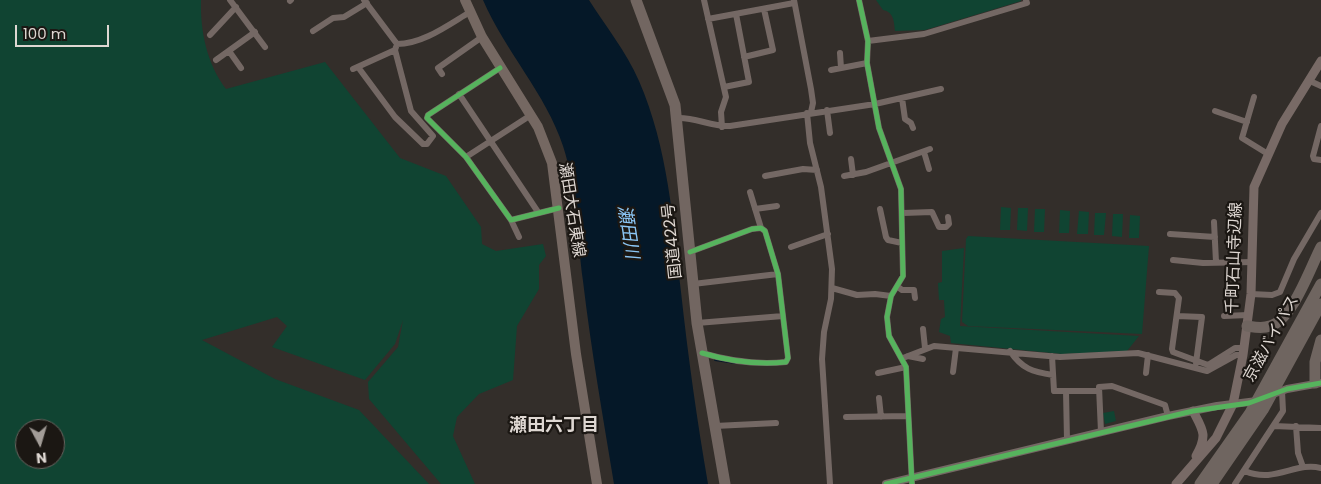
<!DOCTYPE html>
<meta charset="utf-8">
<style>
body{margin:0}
#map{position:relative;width:1321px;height:484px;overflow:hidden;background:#332e2a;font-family:Poppins,sans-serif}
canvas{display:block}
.north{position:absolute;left:15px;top:419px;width:50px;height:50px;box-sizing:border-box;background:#1b1713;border:1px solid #69645f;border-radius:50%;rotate:174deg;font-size:14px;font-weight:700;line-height:20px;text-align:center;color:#ded7d2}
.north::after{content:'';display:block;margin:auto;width:18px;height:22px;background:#a29c97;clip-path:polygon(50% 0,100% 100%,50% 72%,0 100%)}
.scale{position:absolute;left:15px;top:25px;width:94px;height:22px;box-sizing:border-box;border:2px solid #ded7d2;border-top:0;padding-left:6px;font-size:15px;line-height:18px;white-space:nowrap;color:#ded7d2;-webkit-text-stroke:4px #1b1713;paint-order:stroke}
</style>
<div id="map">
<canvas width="1321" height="484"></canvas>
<div class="north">N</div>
<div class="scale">100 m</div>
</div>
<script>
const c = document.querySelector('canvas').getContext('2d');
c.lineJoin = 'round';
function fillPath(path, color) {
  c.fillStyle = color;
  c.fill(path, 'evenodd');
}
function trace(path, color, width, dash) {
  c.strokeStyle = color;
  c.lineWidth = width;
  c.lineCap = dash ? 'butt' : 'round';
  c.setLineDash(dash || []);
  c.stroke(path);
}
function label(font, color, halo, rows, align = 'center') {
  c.font = font + ' Poppins,"Noto Sans JP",sans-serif';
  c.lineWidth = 4.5;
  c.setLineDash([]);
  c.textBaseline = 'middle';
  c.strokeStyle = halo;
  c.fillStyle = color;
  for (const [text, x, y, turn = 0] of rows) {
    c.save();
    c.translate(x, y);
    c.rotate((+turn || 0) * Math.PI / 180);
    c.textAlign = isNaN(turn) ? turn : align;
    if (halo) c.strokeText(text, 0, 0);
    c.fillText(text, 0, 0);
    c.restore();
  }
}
const green = new Path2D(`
 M 0,0 L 201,0 C 200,31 207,64 226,89 L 325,62 L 400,158 L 446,176 L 481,227 L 482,244 L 496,251 L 543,244 L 546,256 L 539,265 L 539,289 L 517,326 L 513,380 L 479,394 L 457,417 L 453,436 L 475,484 L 441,484 L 369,399 L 368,382 L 398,347 L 403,320 L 395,344 L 365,380 L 272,347 L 287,326 L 277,317 L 202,340 L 275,379 L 359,410 L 429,484 L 0,484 ZM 25,429 L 55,429 L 55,459 L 25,459 Z
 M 876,0 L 1021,0 L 1021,1 L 925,30 L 895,31 C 894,22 894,12 883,10 Z
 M 1001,207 L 1011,208 L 1010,230 L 1000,230 Z
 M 1018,208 L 1028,208 L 1027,231 L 1017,230 Z
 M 1035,209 L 1045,209 L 1044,232 L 1034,232 Z
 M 1060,210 L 1070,211 L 1069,233 L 1059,233 Z
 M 1079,211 L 1089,212 L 1088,234 L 1077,234 Z
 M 1095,213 L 1106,213 L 1104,235 L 1094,235 Z
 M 1113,214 L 1123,214 L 1122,237 L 1112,236 Z
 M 1130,215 L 1140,216 L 1139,238 L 1129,238 Z
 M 968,236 L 1149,246 L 1142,334 L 968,326 L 962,322 L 966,239 Z
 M 964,248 L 960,326 L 1139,336 L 1127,351 L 1062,354 L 951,343 L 950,336 L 939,332 L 941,319 L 945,317 L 944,300 L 939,300 L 938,283 L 942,282 L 942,251 Z
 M 1114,411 L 1116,421 L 1105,424 L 1103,413 Z`);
const water = new Path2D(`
 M 483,0 L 589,0 C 606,27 626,51 639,81 C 668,148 673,220 681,292 C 688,356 697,421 708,484 L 614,484 C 603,417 591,349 583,281 C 577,237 577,189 563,146 C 546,94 505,51 483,0 Z`);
const stream = new Path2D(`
 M 715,360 L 735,363`);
const minor = new Path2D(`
 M 230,0 L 265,47
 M 364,0 L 397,44 C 423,44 448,25 470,12
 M 704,0 L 726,97 L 721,112 L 722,127
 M 794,0 L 811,89 L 813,103 L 811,112
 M 859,0 L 868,41 L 867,63 L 879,128 L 901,189 L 903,276 L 891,296 L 887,317 L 889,336 L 906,367 L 912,484
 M 290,1 L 291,0
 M 708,19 L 794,3
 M 313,31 L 333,18 L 344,17 L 367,3
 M 210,35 L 236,7
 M 868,41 L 924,34 L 1027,3 L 1026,0
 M 229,51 L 241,68
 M 840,53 L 841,68
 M 744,57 L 773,50 L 764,9
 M 216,60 L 255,32
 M 358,67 L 395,117 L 423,144 L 427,144 L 433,136 L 411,111 L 395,50
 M 500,68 L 428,115 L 427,118 L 466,157 L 511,220 L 559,208
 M 353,69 L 395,50 L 396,47
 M 831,70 L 867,63
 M 442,74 L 438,68 L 482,37
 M 1310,81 L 1321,86
 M 724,87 L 749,82 L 736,14
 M 459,94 L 538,212
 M 1254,97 L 1242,138 L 1268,154
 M 902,98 L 905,119 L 911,123 L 913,128
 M 827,110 L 830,133
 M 1215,111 L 1247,122
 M 807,113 L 810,143 L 821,187 L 832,269 L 831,299 L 824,332 L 822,359 L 830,484
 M 677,118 C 696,117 711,127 730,126 L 875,104 L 941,89
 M 1321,126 L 1313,156 L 1314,159 L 1321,160
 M 924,152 L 929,169
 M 466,157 L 531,115
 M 851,159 L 853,175
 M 765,176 L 803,169 L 817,170
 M 844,176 L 866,172 L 930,149
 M 750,192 L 761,228
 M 755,209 L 777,206
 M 880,209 L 886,237 L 888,240 L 902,243
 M 903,213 L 932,212 L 939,227 L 946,227 L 949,224 L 948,217
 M 511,220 L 519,237
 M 1214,222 L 1216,262
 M 1170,234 L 1215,237
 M 791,247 L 828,234
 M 690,252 L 752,229 L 761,228 L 765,231 L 778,274 L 788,358 L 786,362 C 757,365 729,361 702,353
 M 1173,260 L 1203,263 L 1253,262
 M 693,284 L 778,274
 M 898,287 L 902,290 L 914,290 L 915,298
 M 832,288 L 857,295 L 875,294 L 891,296
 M 1159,292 L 1175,293 L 1179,298 L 1172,349 L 1173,352 L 1208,365 L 1235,348 L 1244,348
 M 1251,294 L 1272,295 L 1280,292 L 1294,259 L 1321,213
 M 1177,316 L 1202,317 L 1196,363
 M 1224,316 L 1248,315
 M 697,323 L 783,316
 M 923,329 L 925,348
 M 1010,351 C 1022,369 1033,372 1053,375
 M 908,356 L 923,359
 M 1052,356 L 1054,391 L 1066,391
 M 903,358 L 934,346 L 1060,357 L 1138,353 L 1207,371 L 1236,355 L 1243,355
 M 953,372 L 956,348
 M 878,373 L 906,367
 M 1146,373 L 1148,355
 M 879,398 L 881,417
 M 846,417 L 908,416
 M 715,426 L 776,423
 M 1274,426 L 1321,428
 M 1296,426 L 1298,453 L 1303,467
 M 1101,432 L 1099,387 L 1112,386 L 1165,405 L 1168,416
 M 1067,440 L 1066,391 L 1099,391
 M 1245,471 C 1275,484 1296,461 1321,468
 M 1235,484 L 1283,411 L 1282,391`);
const tertiary = new Path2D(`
 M 1270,395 L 1287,389 L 1321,383
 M 886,484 L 1168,416 L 1217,406 L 1257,401`);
const secondary = new Path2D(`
 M 1193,411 C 1203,430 1208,435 1196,456
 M 1176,484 L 1216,438 L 1233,404 L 1243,355 L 1251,294 L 1254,187 L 1282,124 L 1321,61`);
const primary = new Path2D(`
 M 465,0 L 482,37 L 538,127 L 552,163 L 576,354 L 597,484`);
const trunk = new Path2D(`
 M 636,0 L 675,105 L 697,323 L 725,484`);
const motorway = new Path2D(`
 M 1247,326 C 1254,327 1262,329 1270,326 C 1293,319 1310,268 1321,247
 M 1315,383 L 1315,362 L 1321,340
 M 1200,484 L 1250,413 L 1321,284
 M 1212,484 L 1263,410 L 1321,304`);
const cycleway = new Path2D(`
 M 859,0 L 868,41 L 867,63 L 879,128 L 901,189 L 903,276 L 891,296 L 887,317 L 889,336 L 906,367 L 912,484
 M 500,68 L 428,115 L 427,118 L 466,157 L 511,220 L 559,208
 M 690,252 L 752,229 L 761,228 L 765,231 L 778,274 L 788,358 L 786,362 C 757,365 729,361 702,353
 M 886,484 L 1193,411 L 1249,403 L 1287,389 L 1321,383`);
const streetNames = [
 ["瀬田大石東線",571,210,81],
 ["国道422号",673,241,-96],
 ["千町石山寺辺線",1235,258,-88],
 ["京滋バイパス",1272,339,-61]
];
const waterNames = [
 ["瀬田川",627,232,81]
];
const neighbourhoodNames = [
 ["瀬田六丁目",554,426]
];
fillPath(green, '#104432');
fillPath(water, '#051828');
trace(stream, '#051828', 2);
trace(minor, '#746864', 6);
trace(tertiary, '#746864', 8);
trace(secondary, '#786a66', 9);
trace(primary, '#756862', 10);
trace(trunk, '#726661', 11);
trace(motorway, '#6f6560', 11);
trace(cycleway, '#56b35d', 5);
label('16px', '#ded7d2', '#1b1713', streetNames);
label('italic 18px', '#8bc6f5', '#1b1713', waterNames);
label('bold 18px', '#ded7d2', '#1b1713', neighbourhoodNames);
</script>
